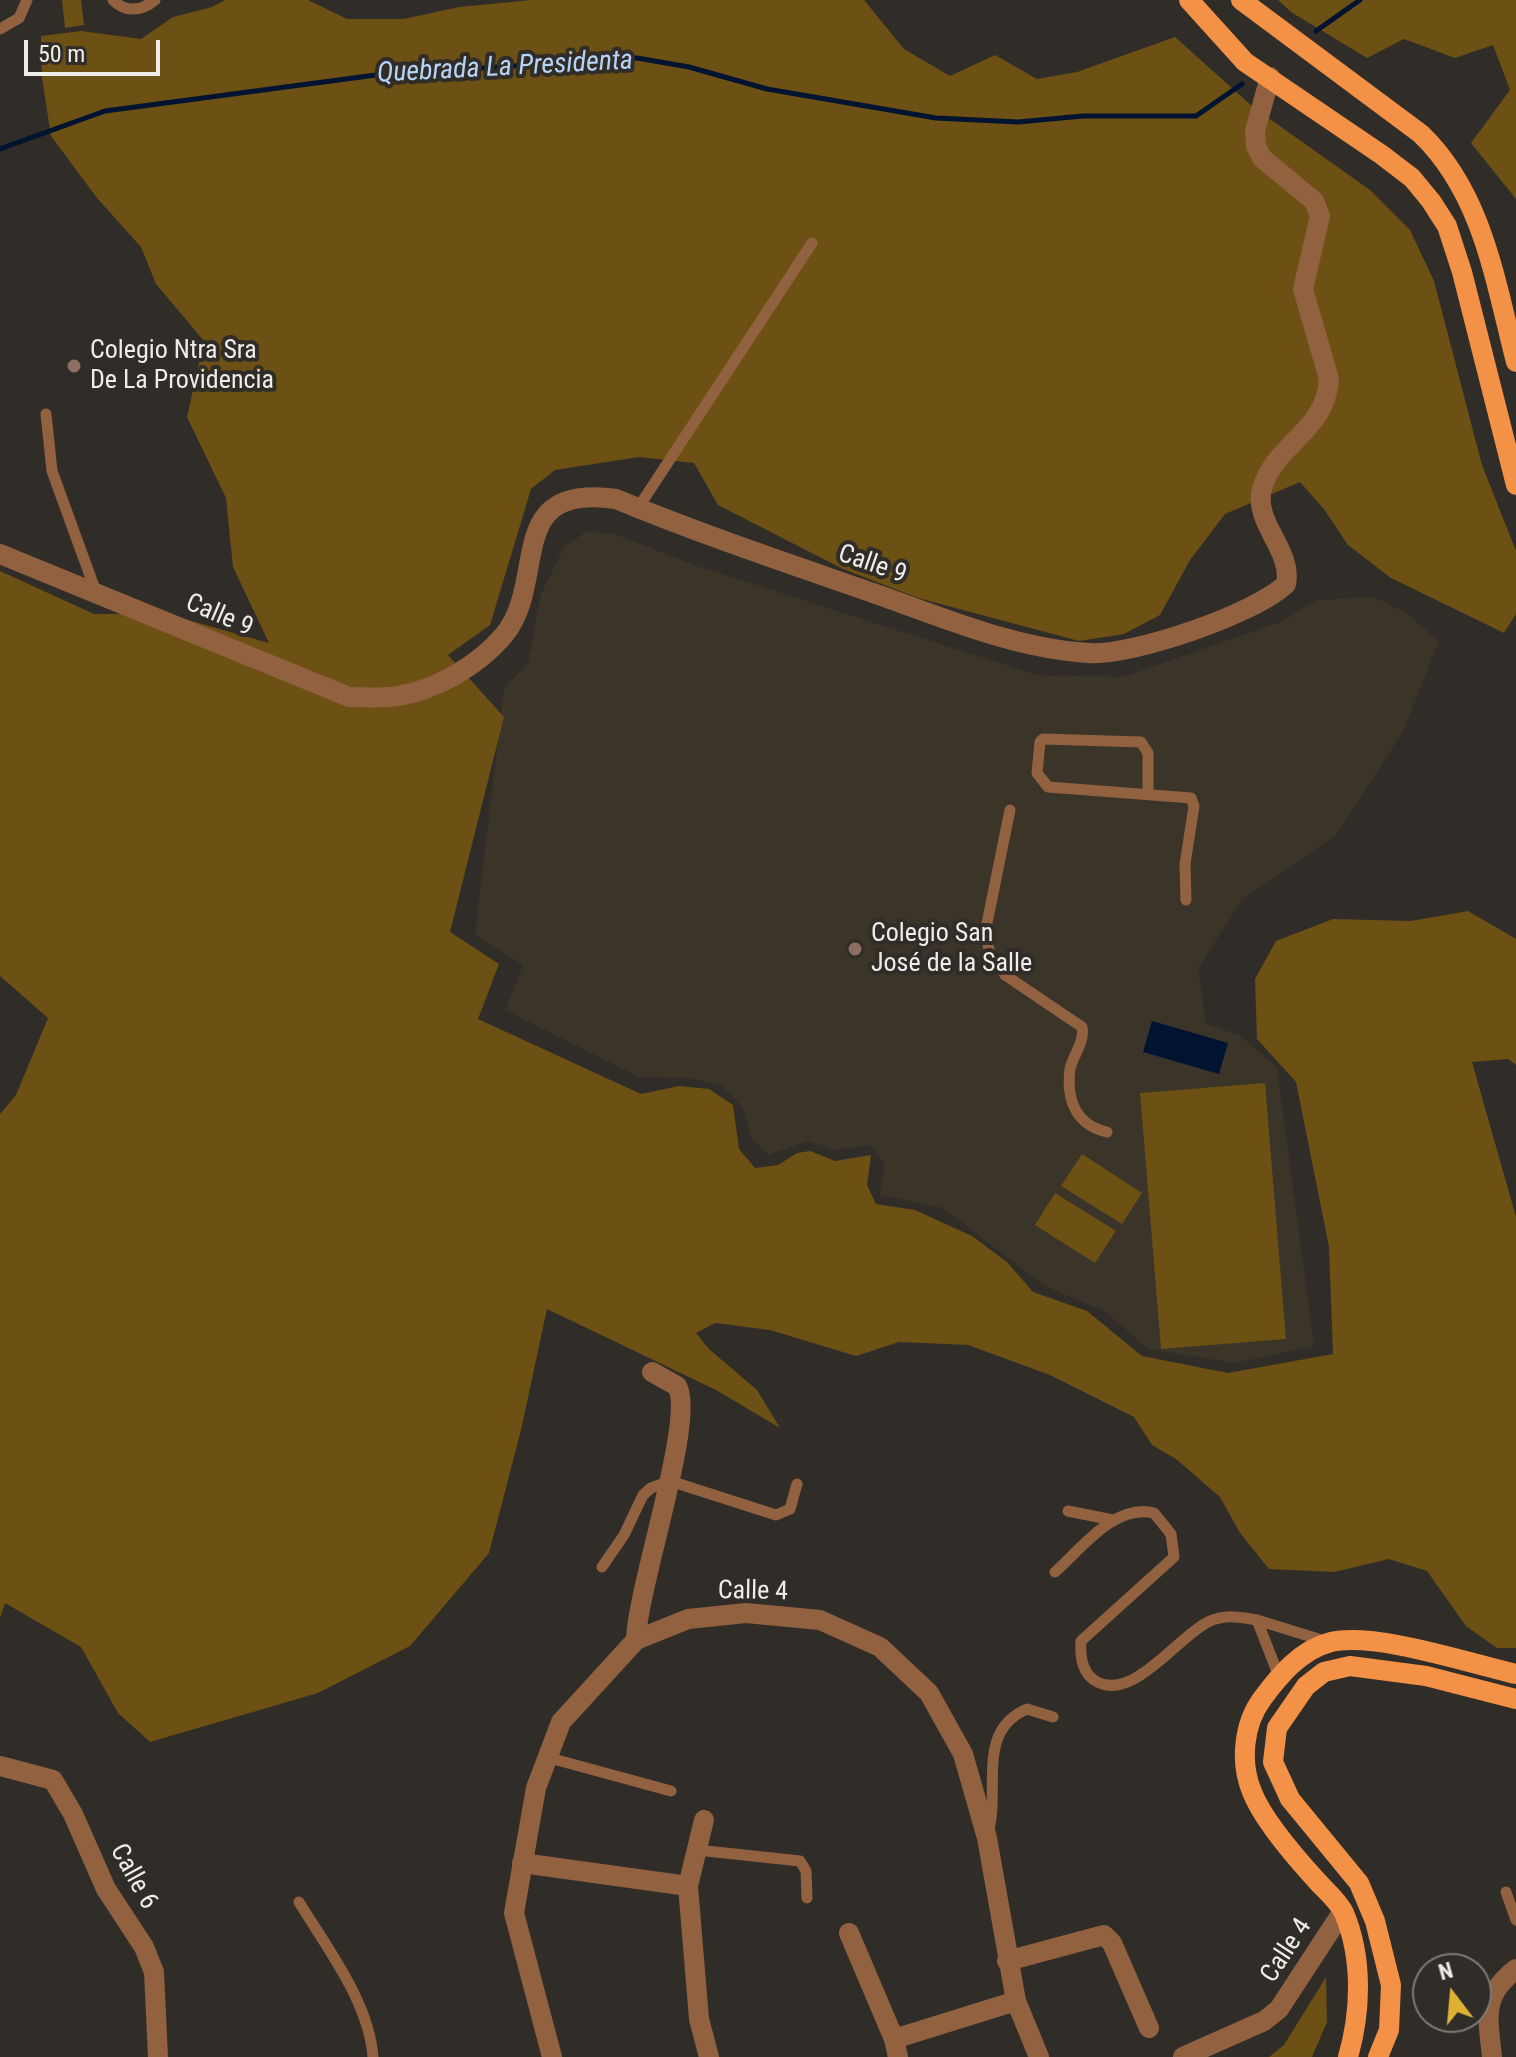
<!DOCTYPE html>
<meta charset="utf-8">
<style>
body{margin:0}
#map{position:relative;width:1516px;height:2057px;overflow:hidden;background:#302d28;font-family:"Roboto Condensed",sans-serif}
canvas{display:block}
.north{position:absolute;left:1412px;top:1953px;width:80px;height:80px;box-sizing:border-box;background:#302d28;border:2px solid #7c7a76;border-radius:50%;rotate:344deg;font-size:22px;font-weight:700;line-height:32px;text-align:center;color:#efedea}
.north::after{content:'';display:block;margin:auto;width:28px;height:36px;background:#dfb034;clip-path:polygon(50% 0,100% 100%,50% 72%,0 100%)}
.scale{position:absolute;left:24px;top:40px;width:136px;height:36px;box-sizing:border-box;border:4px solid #efedea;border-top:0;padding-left:10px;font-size:24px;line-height:28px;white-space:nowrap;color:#efedea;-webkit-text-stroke:6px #302d28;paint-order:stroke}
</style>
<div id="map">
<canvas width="1516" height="2057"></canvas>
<div class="north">N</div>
<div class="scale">50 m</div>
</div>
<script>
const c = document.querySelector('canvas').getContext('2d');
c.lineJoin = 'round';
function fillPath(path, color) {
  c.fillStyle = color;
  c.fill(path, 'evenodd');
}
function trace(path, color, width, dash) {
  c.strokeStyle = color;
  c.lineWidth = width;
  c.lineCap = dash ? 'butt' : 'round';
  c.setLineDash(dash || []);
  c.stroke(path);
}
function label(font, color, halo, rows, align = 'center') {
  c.font = font + ' "Roboto Condensed",sans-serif';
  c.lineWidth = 8;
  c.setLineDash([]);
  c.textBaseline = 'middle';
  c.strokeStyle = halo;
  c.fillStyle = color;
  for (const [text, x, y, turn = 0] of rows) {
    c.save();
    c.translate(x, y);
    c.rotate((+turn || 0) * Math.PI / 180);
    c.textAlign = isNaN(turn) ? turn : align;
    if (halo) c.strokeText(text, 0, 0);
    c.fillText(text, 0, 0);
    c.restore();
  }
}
const built = new Path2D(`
 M 587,531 L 615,534 L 694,565 L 1037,675 L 1123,677 L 1283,621 L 1316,600 L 1375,597 L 1406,613 L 1439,641 L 1404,730 L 1336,835 L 1243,899 L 1198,968 L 1206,1024 L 1240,1035 L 1277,1068 L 1314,1346 L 1235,1363 L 1148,1349 L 1106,1312 L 1043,1285 L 943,1208 L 880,1195 L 885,1164 L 870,1145 L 835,1150 L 808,1141 L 768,1155 L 751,1138 L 743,1108 L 721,1085 L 690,1078 L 639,1077 L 505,1010 L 523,965 L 475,934 L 504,689 L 528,663 L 541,594 L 564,547 Z`);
const green = new Path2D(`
 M 62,0 L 81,0 L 84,25 L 65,28 Z
 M 225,0 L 308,0 L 347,19 L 404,19 L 459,7 L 532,0 L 864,0 L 904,49 L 950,76 L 995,55 L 1037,79 L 1077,72 L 1175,37 L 1253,107 L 1370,190 L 1410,230 L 1434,281 L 1482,465 L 1516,551 L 1516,614 L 1504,633 L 1391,578 L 1348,545 L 1324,509 L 1300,482 L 1225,514 L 1190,560 L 1160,615 L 1124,634 L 1079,641 L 918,598 L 843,569 L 718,505 L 694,463 L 639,457 L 555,470 L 531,489 L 490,625 L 448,655 L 504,717 L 450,932 L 499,964 L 478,1019 L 641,1094 L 679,1086 L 709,1089 L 733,1105 L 739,1149 L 755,1168 L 778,1165 L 797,1153 L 810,1151 L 835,1161 L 871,1155 L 867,1185 L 876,1204 L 915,1210 L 972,1236 L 1007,1262 L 1033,1292 L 1087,1311 L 1142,1356 L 1228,1373 L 1333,1354 L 1329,1247 L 1296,1082 L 1257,1039 L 1255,979 L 1276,941 L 1333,919 L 1411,921 L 1468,911 L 1516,939 L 1516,1065 L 1508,1059 L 1472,1062 L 1516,1217 L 1516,1648 L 1497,1648 L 1466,1626 L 1427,1571 L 1389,1559 L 1334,1572 L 1269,1569 L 1240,1533 L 1220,1497 L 1176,1459 L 1152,1445 L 1134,1417 L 1050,1375 L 968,1345 L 899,1342 L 856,1356 L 770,1330 L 715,1323 L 696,1333 L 709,1349 L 757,1390 L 780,1428 L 716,1390 L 547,1309 L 521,1430 L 489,1553 L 410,1646 L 318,1693 L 150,1742 L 118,1713 L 81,1647 L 5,1603 L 0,1618 L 0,1114 L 16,1095 L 48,1018 L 0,976 L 0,571 L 94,614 L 167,614 L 269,643 L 233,567 L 226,498 L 187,417 L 204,341 L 156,284 L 141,247 L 97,198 L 51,136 L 42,78 L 41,36 L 81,31 L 141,39 L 173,17 L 212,7 Z
 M 1278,0 L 1516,0 L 1516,199 L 1471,143 L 1510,90 L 1493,45 L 1455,58 L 1404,39 L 1367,58 L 1291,12 Z
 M 1265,1083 L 1286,1339 L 1161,1349 L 1140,1093 Z
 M 1082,1154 L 1142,1193 L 1122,1224 L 1061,1186 Z
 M 1055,1193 L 1116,1231 L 1095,1263 L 1035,1225 Z
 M 1326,1977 L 1327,2022 L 1312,2057 L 1269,2057 L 1284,2045 Z`);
const water = new Path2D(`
 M 1152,1021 L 1228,1043 L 1219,1074 L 1143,1052 Z`);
const stream = new Path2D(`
 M 1316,31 L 1360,0
 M 0,149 L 105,111 L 376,75 L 637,58 L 689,67 L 767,89 L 936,118 L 1018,122 L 1083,116 L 1196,116 L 1242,84`);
const service = new Path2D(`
 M 113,0 C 125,13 142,11 155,0
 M 0,29 L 19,18 L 27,0
 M 46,414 L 52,471 L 96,592
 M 638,508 L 812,243
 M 1148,792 L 1148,753 L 1141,742 L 1043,739 L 1040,742 L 1037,773 L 1048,787 L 1191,798 L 1194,806 L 1185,864 L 1186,900
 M 1010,810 L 985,933 L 990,953 L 1005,975 L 1082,1027 C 1085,1042 1073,1055 1070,1069 C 1066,1100 1076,1125 1107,1132
 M 1068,1511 L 1113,1520
 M 602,1567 L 624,1535 L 643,1495 L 651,1488 L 670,1481 L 776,1515 L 790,1509 L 797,1484
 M 1055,1572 C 1081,1549 1115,1503 1154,1513 L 1171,1534 L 1174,1557 L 1081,1641 C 1080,1655 1081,1671 1094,1680 C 1131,1705 1177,1637 1208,1622 C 1225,1614 1239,1617 1257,1620
 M 1278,1674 L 1257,1620 L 1325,1641
 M 546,1757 L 671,1791
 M 988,1833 C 1001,1790 975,1731 1027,1709 L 1053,1717
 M 697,1850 L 800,1861 L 806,1871 L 807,1898
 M 1506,1892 L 1516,1920
 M 299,1902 C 327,1948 369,2002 373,2057`);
const minor = new Path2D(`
 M 636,1640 C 637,1588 696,1418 677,1386 L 652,1372
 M 0,1766 L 53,1780 L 73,1814 L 106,1889 L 144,1947 L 154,1972 L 158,2057
 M 704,1820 L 688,1886 L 699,2019 L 709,2057
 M 522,1863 L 688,1886
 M 849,1933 L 894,2039 L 898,2057
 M 1007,1961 L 1104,1935 L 1112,1943 L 1149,2028
 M 894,2039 L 1016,2001
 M 552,2057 L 514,1913 L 536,1788 L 561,1722 L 636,1640 L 688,1619 L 746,1613 L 820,1620 L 880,1647 L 929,1693 L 963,1754 L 987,1838 L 1016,2001 L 1039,2057
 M 1183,2057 L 1264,2021 L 1279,2009 L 1343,1911
 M 1492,2057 C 1488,2017 1481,1996 1516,1969`);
const tertiary = new Path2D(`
 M 0,554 L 349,697 C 365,697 382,699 398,696 C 436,690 479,665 504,635 C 549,580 502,483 616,499 C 700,534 787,563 873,593 C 942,617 1015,649 1089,653 C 1132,656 1255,614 1286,584 C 1293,550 1253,523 1262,489 C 1274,444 1326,432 1329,379 L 1303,289 L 1320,216 L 1314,201 L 1262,158 L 1256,146 L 1255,131 L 1270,77`);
const primary = new Path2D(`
 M 1189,0 L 1245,62 L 1382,155 L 1412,178 L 1431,201 L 1447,226 L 1462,272 L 1516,485
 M 1241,0 L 1421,134 C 1483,194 1495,281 1516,362
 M 1348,2057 C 1361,2012 1363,1958 1344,1913 C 1339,1902 1325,1890 1317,1881 C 1296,1858 1263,1820 1252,1792 C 1240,1763 1243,1725 1262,1699 C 1279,1676 1300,1650 1331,1642 C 1376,1632 1468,1663 1516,1674
 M 1378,2057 L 1389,2030 L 1391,1985 L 1375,1921 L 1359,1883 L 1290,1799 L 1273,1762 L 1277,1728 L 1306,1686 L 1324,1672 L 1350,1666 L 1426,1676 L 1516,1699`);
const markers = [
 [74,366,8,"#8d6e63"],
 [855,949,8,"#8d6e63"]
];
const poiNames = [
 ["Colegio Ntra Sra",90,351],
 ["De La Providencia",90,381],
 ["Colegio San",871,934],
 ["José de la Salle",871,964]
];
const streetNames = [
 ["Calle 9",872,565,19],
 ["Calle 9",219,616,23],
 ["Calle 4",753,1592,1],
 ["Calle 6",133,1877,61],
 ["Calle 4",1287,1951,-57]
];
const waterNames = [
 ["Quebrada La Presidenta",505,68,-3]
];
fillPath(built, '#3a3429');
fillPath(green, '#6c5014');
fillPath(water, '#001331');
trace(stream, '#001331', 5);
trace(service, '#916140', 11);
trace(minor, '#916140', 20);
trace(tertiary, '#916140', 20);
trace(primary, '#f39146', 20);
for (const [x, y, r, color] of markers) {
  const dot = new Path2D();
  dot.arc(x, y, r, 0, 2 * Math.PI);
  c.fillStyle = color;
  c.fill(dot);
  trace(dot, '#302d28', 3);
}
label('26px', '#efedea', '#302d28', poiNames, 'left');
label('26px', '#efedea', '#302d28', streetNames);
label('italic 28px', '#b7d3f6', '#302d28', waterNames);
</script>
